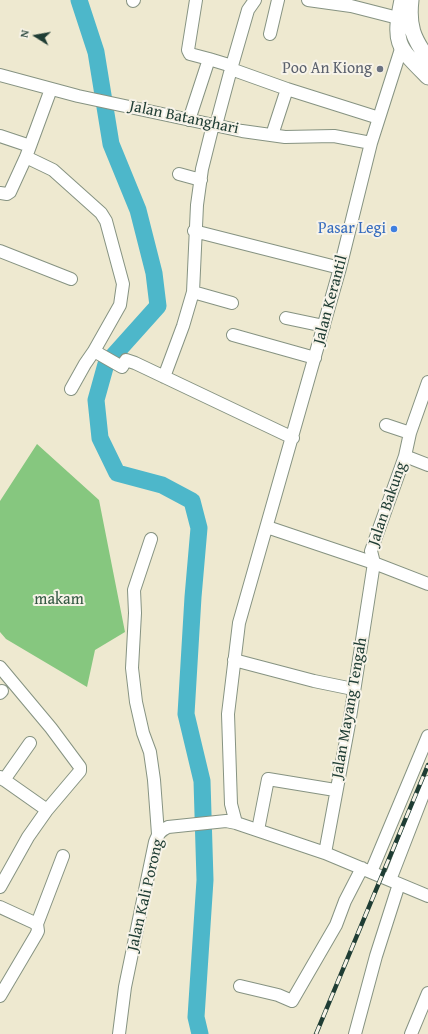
<!DOCTYPE html>
<style>
body{margin:0}
#map{position:relative;width:428px;height:1034px;overflow:hidden;background:#eee9d0;font-family:"Gentium Book Plus",serif}
canvas{display:block}
.north{position:absolute;left:16px;top:16px;width:40px;height:40px;-webkit-text-stroke:3px #f7f3e8;paint-order:stroke;rotate:281deg;font-size:11px;font-weight:700;line-height:16px;text-align:center;color:#1f3d34}
.north::after{content:'';display:block;margin:auto;width:14px;height:18px;background:#1f3d34;clip-path:polygon(50% 0,100% 100%,50% 72%,0 100%)}
</style>
<div id="map">
<canvas width="428" height="1034"></canvas>
<div class="north">N</div>
</div>
<script>
const c = document.querySelector('canvas').getContext('2d');
c.lineJoin = 'round';
function fillPath(path, color) {
  c.fillStyle = color;
  c.fill(path, 'evenodd');
}
function trace(path, color, width, dash) {
  c.strokeStyle = color;
  c.lineWidth = width;
  c.lineCap = dash ? 'butt' : 'round';
  c.setLineDash(dash || []);
  c.stroke(path);
}
function label(font, color, halo, rows, align = 'center') {
  c.font = font + ' "Gentium Book Plus",serif';
  c.lineWidth = 4;
  c.setLineDash([]);
  c.textBaseline = 'middle';
  c.strokeStyle = halo;
  c.fillStyle = color;
  for (const [text, x, y, turn = 0] of rows) {
    c.save();
    c.translate(x, y);
    c.rotate((+turn || 0) * Math.PI / 180);
    c.textAlign = isNaN(turn) ? turn : align;
    if (halo) c.strokeText(text, 0, 0);
    c.fillText(text, 0, 0);
    c.restore();
  }
}
const green = new Path2D(`
 M 37,444 L 99,500 L 125,632 L 95,650 L 87,687 L 6,639 L 0,632 L 0,501 Z`);
const river = new Path2D(`
 M 79,0 L 96,52 L 111,144 L 138,210 L 154,273 L 158,306 L 106,364 L 96,400 L 100,438 L 117,473 L 162,485 L 192,501 L 199,528 L 193,597 L 186,714 L 202,781 L 205,880 L 196,1017 L 200,1034`);
const minor = new Path2D(`
 M 308,0 L 351,6 L 398,18
 M 133,1 L 134,0
 M 270,34 L 278,0
 M 209,59 L 232,66
 M 231,69 L 248,10 L 255,0
 M 0,75 L 78,96 L 242,131 L 285,137 L 334,136 L 371,143
 M 189,120 L 209,59 L 190,54 L 188,50 L 196,0
 M 216,125 L 231,69 L 287,89
 M 272,135 L 287,89 L 379,118
 M 0,136 L 30,146
 M 26,157 L 53,170 L 101,213 L 106,221 L 123,284 L 120,305 L 94,351 L 122,367 L 126,360 L 135,363 L 293,438
 M 179,174 L 201,180
 M 0,193 L 7,194 L 10,192 L 26,157 L 51,89
 M 194,231 L 340,268
 M 0,251 L 71,279
 M 193,292 L 232,303
 M 286,318 L 324,326
 M 233,335 L 315,358
 M 164,377 L 183,326 L 193,292 L 197,205 L 202,169 L 213,125
 M 71,389 L 85,364 L 94,351
 M 386,425 L 410,433
 M 405,456 L 428,465
 M 267,527 L 374,563 L 428,584
 M 151,539 L 134,590 L 135,613 L 132,668 L 136,702 L 143,733 L 150,752 L 154,780 L 158,834
 M 234,660 L 314,681 L 353,689
 M 0,667 L 51,728 L 80,767 L 80,771 L 47,810 L 28,837 L 0,887
 M 0,693 L 2,691
 M 0,777 L 47,810
 M 4,780 L 30,743
 M 236,823 L 231,804 L 228,714 L 239,623 L 340,268 L 371,143 L 401,49
 M 258,830 L 268,779 L 335,790
 M 325,853 L 349,724 L 374,563 L 371,551 L 405,456 L 410,433 L 428,382
 M 371,872 L 428,736
 M 390,880 L 428,782
 M 0,907 L 37,924 L 38,931 L 36,935 L 0,996
 M 37,924 L 63,856
 M 240,986 L 278,995 L 292,1001 L 336,925 L 345,901 L 362,868
 M 119,1034 L 125,987 L 155,842 C 158,834 160,831 168,827 L 226,821 L 236,823 L 325,853 L 428,896
 M 355,1034 L 376,956 L 399,884
 M 411,1034 L 428,993`);
const major = new Path2D(`
 M 402,0 C 393,44 397,46 428,77
 M 411,0 C 408,26 413,38 428,59`);
const rail = new Path2D(`
 M 316,1034 L 428,765`);
const markers = [
 [380,69,4,"#6b7280"],
 [394,229,4,"#3f7fe0"]
];
const worshipNames = [
 ["Poo An Kiong",372,69]
];
const streetNames = [
 ["Jalan Batanghari",184,118,12],
 ["Jalan Kerantil",331,300,-75],
 ["Jalan Bakung",388,504,-71],
 ["Jalan Mayang Tengah",350,708,-80],
 ["Jalan Kali Porong",146,895,-77]
];
const shopNames = [
 ["Pasar Legi",386,229]
];
const parkNames = [
 ["makam",59,600]
];
fillPath(green, '#86c77f');
trace(river, '#4db7ca', 17);
trace(minor, '#869382', 14);
trace(major, '#869382', 17);
trace(minor, '#fff', 12);
trace(major, '#fff', 15);
trace(rail, '#1f3d34', 4.5);
trace(rail, '#f7f3e8', 3, [9]);
for (const [x, y, r, color] of markers) {
  const dot = new Path2D();
  dot.arc(x, y, r, 0, 2 * Math.PI);
  c.fillStyle = color;
  c.fill(dot);
  trace(dot, '#f7f3e8', 1.5);
}
label('16px', '#5b616d', '#f7f3e8', worshipNames, 'right');
label('16px', '#1f3d34', '#f7f3e8', streetNames);
label('16px', '#366cbe', '#f7f3e8', shopNames, 'right');
label('16px', '#345943', '#f7f3e8', parkNames);
</script>
